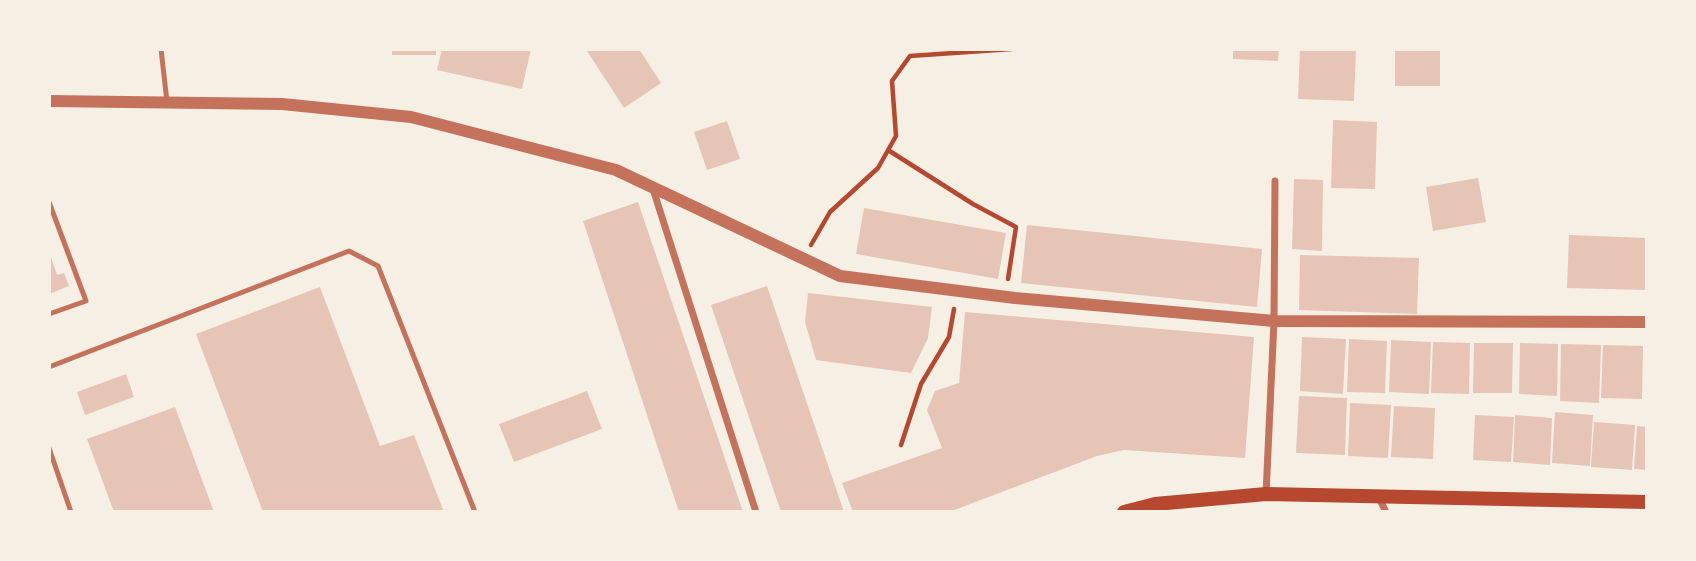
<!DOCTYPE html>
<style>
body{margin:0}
#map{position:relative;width:1696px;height:561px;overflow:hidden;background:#f6efe4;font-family:"Roboto Condensed",sans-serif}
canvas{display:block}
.frame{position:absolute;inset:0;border:51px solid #f6efe4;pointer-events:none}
</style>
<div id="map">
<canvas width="1696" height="561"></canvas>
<div class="frame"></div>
</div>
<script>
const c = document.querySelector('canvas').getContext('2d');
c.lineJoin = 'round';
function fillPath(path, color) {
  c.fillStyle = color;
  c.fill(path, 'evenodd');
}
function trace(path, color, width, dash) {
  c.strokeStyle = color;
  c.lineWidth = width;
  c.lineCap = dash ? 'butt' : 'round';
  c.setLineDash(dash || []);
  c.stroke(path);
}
const building = new Path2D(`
 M 392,49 L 436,49 L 436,55 L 392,55 Z
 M 442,49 L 531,49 L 522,89 L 437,70 Z
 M 591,49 L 639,49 L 661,83 L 624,108 L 587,51 Z
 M 1233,49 L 1279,49 L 1278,61 L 1233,59 Z
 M 1300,49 L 1356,49 L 1354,101 L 1298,99 Z
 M 1395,49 L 1440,49 L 1440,86 L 1395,86 Z
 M 1333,120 L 1377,122 L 1375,189 L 1331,188 Z
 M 727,121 L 740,159 L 707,170 L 694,132 Z
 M 1478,178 L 1486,222 L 1433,231 L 1426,187 Z
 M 1294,179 L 1323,180 L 1322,251 L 1292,249 Z
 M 638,202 L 743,512 L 679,512 L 583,221 Z
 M 864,208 L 1006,233 L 998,279 L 856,254 Z
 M 1027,225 L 1262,249 L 1257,307 L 1021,283 Z
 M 1569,235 L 1647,238 L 1647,290 L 1567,288 Z
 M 49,251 L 57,275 L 64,273 L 69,286 L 49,294 Z
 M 1300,255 L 1419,258 L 1417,314 L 1299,310 Z
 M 767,286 L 844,512 L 781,512 L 711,305 Z
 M 320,287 L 380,446 L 414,435 L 444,512 L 263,512 L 196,334 Z
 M 808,293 L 932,307 L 928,338 L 911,373 L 816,360 L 805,322 Z
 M 965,312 L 1254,337 L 1245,458 L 1124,450 L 1097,456 L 949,512 L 853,512 L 842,483 L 942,448 L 927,410 L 935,391 L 959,383 Z
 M 1302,337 L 1346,339 L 1343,394 L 1300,391 Z
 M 1349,339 L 1387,341 L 1385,393 L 1347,392 Z
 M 1391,340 L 1431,342 L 1429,394 L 1389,392 Z
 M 1433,342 L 1470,343 L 1469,394 L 1431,393 Z
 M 1474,343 L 1513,343 L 1512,393 L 1473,393 Z
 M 1520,343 L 1558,344 L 1557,396 L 1519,394 Z
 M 1561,344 L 1601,345 L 1599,403 L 1560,401 Z
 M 1603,345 L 1643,346 L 1642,399 L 1601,398 Z
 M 126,374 L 134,397 L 85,415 L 77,392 Z
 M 587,391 L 602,429 L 514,462 L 499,424 Z
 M 1299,396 L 1347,398 L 1345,455 L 1296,453 Z
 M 1350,403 L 1391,405 L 1388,458 L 1348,456 Z
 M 1394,406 L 1435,408 L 1433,459 L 1391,457 Z
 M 175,407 L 214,512 L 114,512 L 87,439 Z
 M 1555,412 L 1593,415 L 1590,466 L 1552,463 Z
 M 1475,415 L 1514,417 L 1511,462 L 1473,460 Z
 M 1515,415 L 1552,418 L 1550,465 L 1513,462 Z
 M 1594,422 L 1635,425 L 1632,470 L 1591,467 Z
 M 1637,426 L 1647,427 L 1647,470 L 1634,469 Z`);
const path = new Path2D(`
 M 888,150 L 973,204 L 1016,227 L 1008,279
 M 811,245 L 830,212 L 878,168 L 896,136 L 892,81 L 910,56 L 1012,49
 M 901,445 L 921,384 L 949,337 L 954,309`);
const service = new Path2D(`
 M 161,49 L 167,102
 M 49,202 L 86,301 L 49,314
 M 49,367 L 349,251 L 378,266 L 475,512
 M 49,448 L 71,512`);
const minor = new Path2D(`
 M 653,189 L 756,512
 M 1266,494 L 1274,321 L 1275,181
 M 1378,496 L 1386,512`);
const tertiary = new Path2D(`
 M 49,101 L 282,104 L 411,117 L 616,170 L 840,276 L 1015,298 L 1274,321 L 1647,322`);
const secondary = new Path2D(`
 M 1124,512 L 1155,504 L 1266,494 L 1647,502`);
fillPath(building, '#e6c5b7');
trace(path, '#b5482f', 4.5);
trace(service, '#c5725c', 5);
trace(minor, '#c5725c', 7);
trace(tertiary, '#c5725c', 12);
trace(secondary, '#b5482f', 14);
</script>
